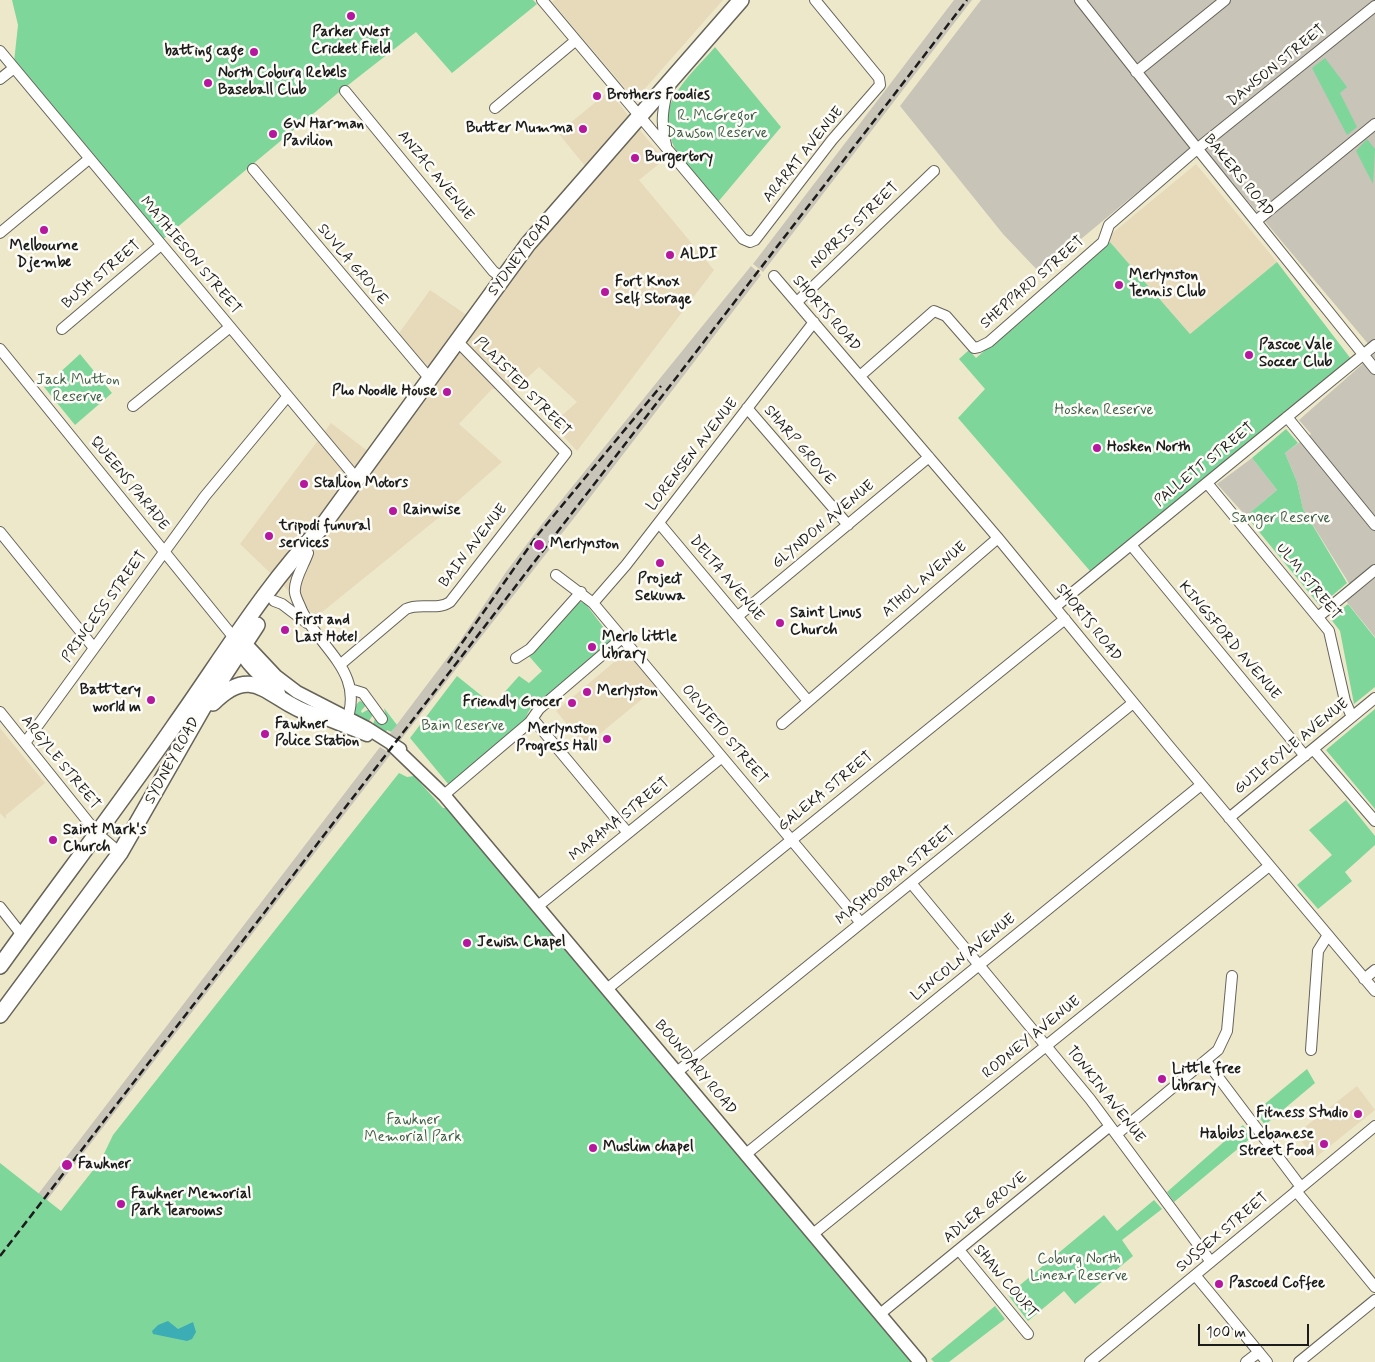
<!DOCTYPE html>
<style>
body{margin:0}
#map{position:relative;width:1375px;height:1362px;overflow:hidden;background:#eee8cb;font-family:Mynerve,sans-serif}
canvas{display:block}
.scale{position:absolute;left:1198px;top:1324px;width:111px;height:22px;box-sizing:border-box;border:2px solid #1c1c1c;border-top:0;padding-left:6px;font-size:15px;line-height:18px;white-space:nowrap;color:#1c1c1c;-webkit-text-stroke:4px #fdfcf7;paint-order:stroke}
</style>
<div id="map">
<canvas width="1375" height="1362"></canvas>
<div class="scale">100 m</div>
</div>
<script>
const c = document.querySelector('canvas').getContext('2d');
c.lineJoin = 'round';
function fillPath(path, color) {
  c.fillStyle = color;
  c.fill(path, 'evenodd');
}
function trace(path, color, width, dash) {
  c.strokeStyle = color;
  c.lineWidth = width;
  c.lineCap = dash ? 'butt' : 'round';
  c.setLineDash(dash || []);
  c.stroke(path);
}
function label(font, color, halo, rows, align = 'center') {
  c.font = font + ' Mynerve,sans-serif';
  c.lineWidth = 5;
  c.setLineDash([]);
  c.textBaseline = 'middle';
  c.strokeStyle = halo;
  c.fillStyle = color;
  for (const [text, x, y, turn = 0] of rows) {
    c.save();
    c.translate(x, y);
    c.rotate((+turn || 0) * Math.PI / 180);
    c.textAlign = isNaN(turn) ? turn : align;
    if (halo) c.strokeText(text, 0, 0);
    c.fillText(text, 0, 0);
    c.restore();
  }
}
const built = new Path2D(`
 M 555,0 L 723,0 L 635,100 L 552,2 Z
 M 609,91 L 664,160 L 639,180 L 714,270 L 577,451 L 552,424 L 577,402 L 539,367 L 514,390 L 492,389 L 459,424 L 502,462 L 442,515 L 316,617 L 240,544 L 331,423 L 378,459 L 434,379 L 397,336 L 430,290 L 477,322 L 594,177 L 558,133 Z
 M 1196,164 L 1277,262 L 1190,334 L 1110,242 L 1110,235 Z
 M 626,652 L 658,686 L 585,746 L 556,711 Z
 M 0,728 L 45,783 L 6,815 L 6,819 L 0,813 Z
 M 1357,1086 L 1375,1110 L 1315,1158 L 1296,1134 Z`);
const industrial = new Path2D(`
 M 954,0 L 972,0 L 763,272 L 753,264 Z
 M 981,0 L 1375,0 L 1375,352 L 1198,142 L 1040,273 L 1003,234 L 900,106 Z
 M 751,266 L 761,275 L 585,504 L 399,742 L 389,735 L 460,641 L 506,572 L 542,524 Z
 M 1375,353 L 1375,637 L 1346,601 L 1355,593 L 1303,509 L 1297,482 L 1285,453 L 1311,434 L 1299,420 Z
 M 1252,458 L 1277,490 L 1246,516 L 1217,484 Z
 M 380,747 L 391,754 L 0,1261 L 0,1244 Z`);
const green = new Path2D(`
 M 12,0 L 533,0 L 537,4 L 452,73 L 416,32 L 338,93 L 162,240 L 14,62 L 18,25 Z
 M 715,47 L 781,127 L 718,202 C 694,174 650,137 675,95 C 685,78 702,62 715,47 Z
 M 1325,58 L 1347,87 L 1340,93 L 1357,127 L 1347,135 L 1312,68 Z
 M 1367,139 L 1375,149 L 1373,184 L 1356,151 Z
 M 1110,242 L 1190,334 L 1277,262 L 1351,359 L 1090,571 L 958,418 L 985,389 L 959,359 L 969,350 L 976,358 Z
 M 80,354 L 112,393 L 75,425 L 44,387 Z
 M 1286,429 L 1298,443 L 1285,453 L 1297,482 L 1303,509 L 1347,583 L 1320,606 L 1246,516 L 1277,490 L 1252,458 Z
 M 576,601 L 585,603 L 613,640 L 543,700 C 534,704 529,708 526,718 L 449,785 L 410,738 L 457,676 L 493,705 L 519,676 L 529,683 L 542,671 L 528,655 Z
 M 1348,604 L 1375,638 L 1375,687 L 1354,704 L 1340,631 L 1330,618 Z
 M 360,701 L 367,704 L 361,711 L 362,713 L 371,708 L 374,713 L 367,724 L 356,718 C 354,712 355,704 360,701 Z
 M 384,708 L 397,725 L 391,732 L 387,730 L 385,733 L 373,724 L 375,719 L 380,723 L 386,718 Z
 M 1375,709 L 1375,809 L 1326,750 Z
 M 399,773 L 407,777 L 414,776 L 443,808 L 448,808 L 911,1362 L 0,1362 L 0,1163 L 61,1211 L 101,1160 L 113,1135 Z
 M 1346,800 L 1375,836 L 1375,845 L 1345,872 L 1352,881 L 1318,909 L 1297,885 L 1332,855 L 1309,830 Z
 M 1307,1069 L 1315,1083 L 1265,1125 L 1255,1112 Z
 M 1243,1125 L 1252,1137 L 1174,1202 L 1167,1192 Z
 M 1154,1200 L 1162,1209 L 1122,1240 L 1133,1256 L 1075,1304 L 1064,1291 L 1028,1321 L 1008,1295 L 1104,1215 L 1117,1231 Z
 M 995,1306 L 1005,1319 L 949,1362 L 934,1362 L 931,1359 Z`);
const water = new Path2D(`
 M 168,1321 L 178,1329 L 193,1322 L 196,1332 L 192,1339 L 187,1341 L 153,1334 L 152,1331 L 158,1325 Z`);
const minor = new Path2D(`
 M 542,0 L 743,239 L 750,242 L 755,240 L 832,140 L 880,85 L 879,78 L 815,0
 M 1080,0 L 1188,137 L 1375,369
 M 0,51 L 357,479
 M 1136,72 L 1225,0
 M 0,79 L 14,68
 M 345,91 L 493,271 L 503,279
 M 495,108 L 575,41
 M 666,145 C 660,123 663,106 669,85
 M 253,169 L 430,379
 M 1256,221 L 1375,124
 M 0,233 L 89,159
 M 774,276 L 998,538 L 1169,746 L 1375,991
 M 797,302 L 934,171
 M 62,329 L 161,245
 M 0,349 L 235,639
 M 860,376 L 934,311 L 946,316 L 974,348 L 979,347 L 989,342 L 1103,242 L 1109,225 L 1197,149 L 1375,6
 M 133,406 L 230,327
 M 747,408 L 848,525
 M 1287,417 L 1375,525
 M 1207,483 L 1329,631 L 1345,701 L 1352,717
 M 659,523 L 808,701
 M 0,532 L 94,648
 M 1131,545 L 1305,756
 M 308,553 C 304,565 293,581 295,593 C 296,599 300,605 302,611 C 322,651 367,674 345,725
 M 556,575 L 593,603 L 861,923
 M 274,601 L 282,604 L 307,623
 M 593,603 L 626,565 L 814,322
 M 1055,607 L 1375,345
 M 738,616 L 929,457
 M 1318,617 L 1375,570
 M 516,658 L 530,649 L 581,592
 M 341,664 L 406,609 C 420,602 437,611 450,602 L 566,453 L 458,342
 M 350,689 L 363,693 L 382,719
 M 0,712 L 97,833 L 120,853
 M 533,719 L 628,833
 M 782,724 L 998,538
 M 25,743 L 205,496 L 287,397
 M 1313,749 L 1375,821
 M 444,795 L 530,722 L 539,709 L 622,638
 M 1229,818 L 1375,698
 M 911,883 L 1090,1099 L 1211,1262
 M 538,906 L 722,757
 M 0,907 L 22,935
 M 1364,979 L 1375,970
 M 607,989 L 1065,619
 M 1311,1050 L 1318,951 L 1328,935
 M 1206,1061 L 1301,1187
 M 677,1072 L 1133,703
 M 1117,1134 L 1218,1050 L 1227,1031 L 1232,976
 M 746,1154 L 1201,785
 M 1296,1191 L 1375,1287
 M 813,1234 L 1269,866
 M 959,1250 L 1028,1334
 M 1195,1275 L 1267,1362
 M 880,1314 L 1110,1126
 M 1090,1362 L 1375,1126
 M 1246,1362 L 1259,1352
 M 1299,1362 L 1375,1300`);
const major = new Path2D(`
 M 238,640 L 245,643 L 276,676 L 297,692 L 367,728 L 400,749
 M 237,645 C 244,663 264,680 279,693
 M 306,711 L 367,735
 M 393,746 L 444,795 L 920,1362`);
const highway = new Path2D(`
 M 213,703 C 256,660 270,703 314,715
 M 0,966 C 58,885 118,807 174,726 C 221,660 265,586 321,528 L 528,244 L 741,0
 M 0,1015 L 120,853 L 204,706 L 257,625`);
const rail = new Path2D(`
 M 448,663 L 536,537 L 661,386
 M 0,1256 L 967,0`);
const markers = [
 [351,16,5,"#b5179e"],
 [254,52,5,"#b5179e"],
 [208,83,5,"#b5179e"],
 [597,96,5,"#b5179e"],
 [583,129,5,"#b5179e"],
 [273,134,5,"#b5179e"],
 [635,158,5,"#b5179e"],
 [44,230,5,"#b5179e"],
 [670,255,5,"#b5179e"],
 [1119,285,5,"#b5179e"],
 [605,292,5,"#b5179e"],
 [1249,355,5,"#b5179e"],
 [447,392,5,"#b5179e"],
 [1097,448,5,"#b5179e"],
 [304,484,5,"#b5179e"],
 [393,511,5,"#b5179e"],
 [269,536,5,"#b5179e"],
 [539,545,6,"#b5179e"],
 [660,563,5,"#b5179e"],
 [780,623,5,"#b5179e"],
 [285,630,5,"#b5179e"],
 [592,647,5,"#b5179e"],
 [587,692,5,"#b5179e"],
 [151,700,5,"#b5179e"],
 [572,703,5,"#b5179e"],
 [265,734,5,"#b5179e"],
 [607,739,5,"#b5179e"],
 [53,840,5,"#b5179e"],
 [467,943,5,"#b5179e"],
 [1162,1079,5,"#b5179e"],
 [1358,1114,5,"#b5179e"],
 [1324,1144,5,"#b5179e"],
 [593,1148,5,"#b5179e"],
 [67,1165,6,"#b5179e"],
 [121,1204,5,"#b5179e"],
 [1219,1284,5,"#b5179e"]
];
const poiNames = [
 ["Parker West",351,33,"center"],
 ["Cricket Field",351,50,"center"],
 ["batting cage",244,52,"right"],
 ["North Coburg Rebels",218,74],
 ["Baseball Club",218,91],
 ["Brothers Foodies",607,96],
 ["GW Harman",283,125],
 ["Pavilion",283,142],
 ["Butter Mumma",573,129,"right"],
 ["Burgertory",645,158],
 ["Melbourne",44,247,"center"],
 ["Djembe",44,264,"center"],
 ["ALDI",680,255],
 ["Merlynston",1129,276],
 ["Tennis Club",1129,293],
 ["Fort Knox",615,283],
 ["Self Storage",615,300],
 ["Pascoe Vale",1259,346],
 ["Soccer Club",1259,363],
 ["Pho Noodle House",437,392,"right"],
 ["Hosken North",1107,448],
 ["Stallion Motors",314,484],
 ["Rainwise",403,511],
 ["tripodi funural",279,527],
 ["services",279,544],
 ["Merlynston",550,545],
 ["Project",660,580,"center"],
 ["Sekuwa",660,597,"center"],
 ["Saint Linus",790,614],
 ["Church",790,631],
 ["First and",295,621],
 ["Last Hotel",295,638],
 ["Merlo little",602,638],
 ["library",602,655],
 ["Batttery",141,691,"right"],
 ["world m",141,708,"right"],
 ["Merlyston",597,692],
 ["Friendly Grocer",562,703,"right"],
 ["Fawkner",275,725],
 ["Police Station",275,742],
 ["Merlynston",597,730,"right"],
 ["Progress Hall",597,747,"right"],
 ["Saint Mark's",63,831],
 ["Church",63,848],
 ["Jewish Chapel",477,943],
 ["Little free",1172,1070],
 ["library",1172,1087],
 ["Fitness Studio",1348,1114,"right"],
 ["Habibs Lebanese",1314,1135,"right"],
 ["Street Food",1314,1152,"right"],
 ["Muslim chapel",603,1148],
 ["Fawkner",78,1165],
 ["Fawkner Memorial",131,1195],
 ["Park Tearooms",131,1212],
 ["Pascoed Coffee",1229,1284]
];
const streetNames = [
 ["DAWSON STREET",1277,66,-39],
 ["ARARAT AVENUE",804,155,-51],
 ["ANZAC AVENUE",435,176,51],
 ["BAKERS ROAD",1238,176,51],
 ["NORRIS STREET",855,226,-44],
 ["MATHIESON STREET",190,256,50],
 ["SYDNEY ROAD",521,256,-53],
 ["SUVLA GROVE",352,265,50],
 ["BUSH STREET",102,275,-40],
 ["SHEPPARD STREET",1033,283,-41],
 ["SHORTS ROAD",826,314,49],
 ["PLAISTED STREET",522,387,46],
 ["SHARP GROVE",799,446,49],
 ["LORENSEN AVENUE",693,455,-52],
 ["PALLETT STREET",1205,465,-39],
 ["QUEENS PARADE",129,484,51],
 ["GLYNDON AVENUE",824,525,-40],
 ["BAIN AVENUE",474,546,-52],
 ["DELTA AVENUE",726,579,50],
 ["ATHOL AVENUE",925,580,-41],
 ["ULM STREET",1308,582,51],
 ["PRINCESS STREET",105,607,-54],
 ["SHORTS ROAD",1088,623,51],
 ["KINGSFORD AVENUE",1229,641,50],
 ["ORVIETO STREET",724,735,50],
 ["GUILFOYLE AVENUE",1292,747,-39],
 ["SYDNEY ROAD",173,761,-61],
 ["ARGYLE STREET",60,763,51],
 ["GALEKA STREET",826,792,-39],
 ["MARAMA STREET",620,820,-39],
 ["MASHOOBRA STREET",896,876,-39],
 ["LINCOLN AVENUE",964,958,-39],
 ["RODNEY AVENUE",1032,1038,-39],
 ["BOUNDARY ROAD",695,1068,50],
 ["TONKIN AVENUE",1105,1095,52],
 ["ADLER GROVE",986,1208,-39],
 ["SUSSEX STREET",1223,1233,-40],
 ["SHAW COURT",1005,1282,50]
];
const parkNames = [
 ["R. McGregor",717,117],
 ["Dawson Reserve",717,134],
 ["Jack Mutton",78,381],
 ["Reserve",78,398],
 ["Hosken Reserve",1104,411],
 ["Sanger Reserve",1281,519],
 ["Bain Reserve",463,727],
 ["Fawkner",413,1121],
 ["Memorial Park",413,1138],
 ["Coburg North",1079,1260],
 ["Linear Reserve",1079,1277]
];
fillPath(built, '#e6daba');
fillPath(industrial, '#c8c4b8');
fillPath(green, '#7ed69b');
fillPath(water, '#3cadb5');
trace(minor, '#666359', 12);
trace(major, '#666359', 15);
trace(highway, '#666359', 18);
trace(minor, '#fff', 10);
trace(major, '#fff', 12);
trace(highway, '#fff', 15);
trace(rail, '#1c1c1c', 2.5, [8, 4]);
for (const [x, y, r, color] of markers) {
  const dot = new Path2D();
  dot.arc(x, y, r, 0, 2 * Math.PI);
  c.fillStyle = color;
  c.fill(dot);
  trace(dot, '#fdfcf7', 2);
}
label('bold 15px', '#1c1c1c', '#fdfcf7', poiNames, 'left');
label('15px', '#1c1c1c', '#fdfcf7', streetNames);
label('15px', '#3e5d48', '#fdfcf7', parkNames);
</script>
